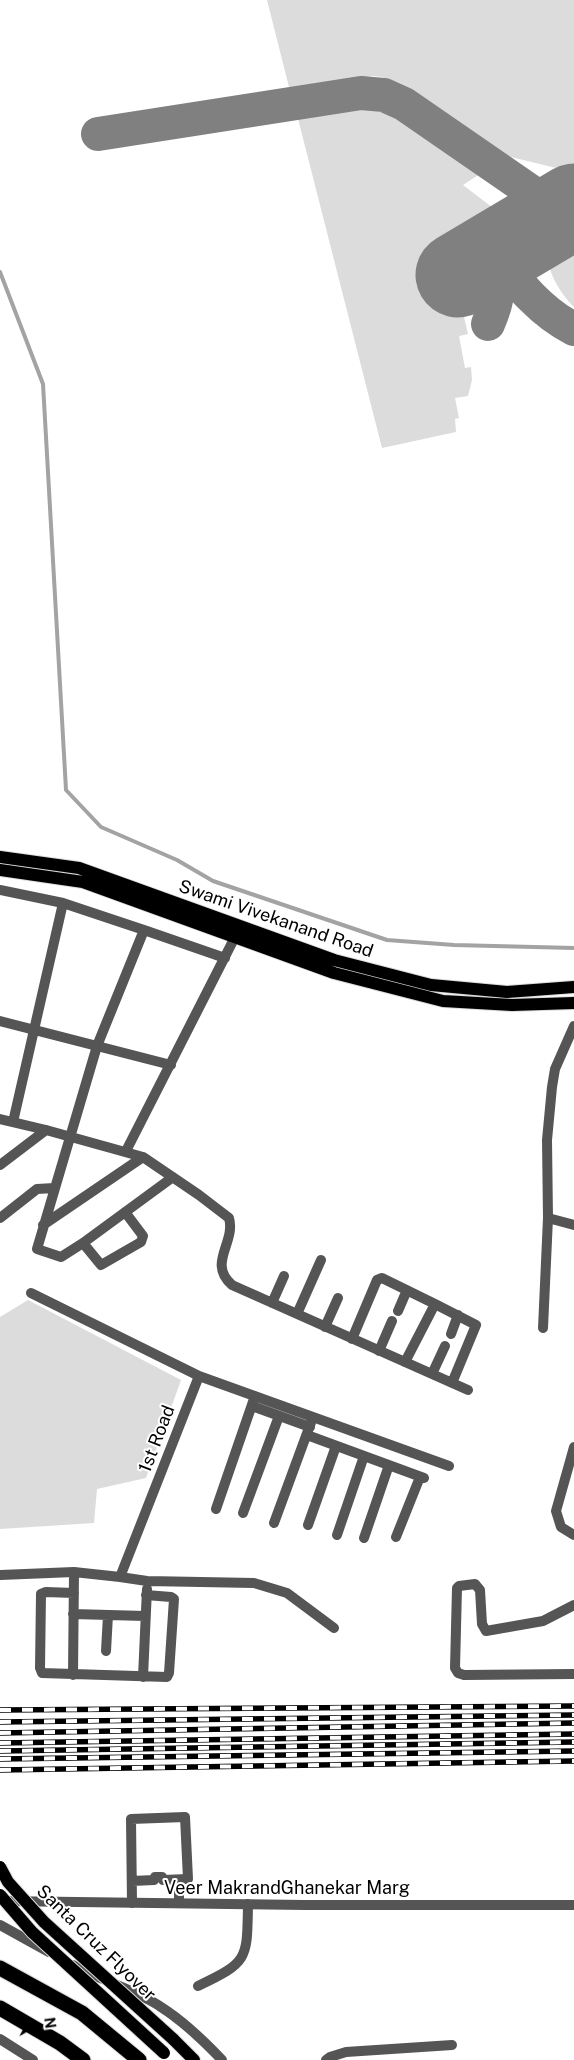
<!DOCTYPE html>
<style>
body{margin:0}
#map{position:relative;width:574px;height:2060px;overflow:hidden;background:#fff;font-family:"Public Sans",sans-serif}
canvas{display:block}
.north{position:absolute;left:10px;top:2000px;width:50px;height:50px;-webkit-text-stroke:4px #fff;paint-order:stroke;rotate:82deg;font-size:14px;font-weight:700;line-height:20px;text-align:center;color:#000}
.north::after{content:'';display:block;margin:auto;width:18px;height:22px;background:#000;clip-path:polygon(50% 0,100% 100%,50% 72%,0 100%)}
</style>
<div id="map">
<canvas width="574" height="2060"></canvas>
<div class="north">N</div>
</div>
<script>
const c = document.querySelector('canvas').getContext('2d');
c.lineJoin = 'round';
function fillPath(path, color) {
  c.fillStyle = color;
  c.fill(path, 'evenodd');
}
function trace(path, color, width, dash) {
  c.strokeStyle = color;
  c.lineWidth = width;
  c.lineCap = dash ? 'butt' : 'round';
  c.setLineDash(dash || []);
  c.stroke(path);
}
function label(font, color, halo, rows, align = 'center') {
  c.font = font + ' "Public Sans",sans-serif';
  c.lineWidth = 4;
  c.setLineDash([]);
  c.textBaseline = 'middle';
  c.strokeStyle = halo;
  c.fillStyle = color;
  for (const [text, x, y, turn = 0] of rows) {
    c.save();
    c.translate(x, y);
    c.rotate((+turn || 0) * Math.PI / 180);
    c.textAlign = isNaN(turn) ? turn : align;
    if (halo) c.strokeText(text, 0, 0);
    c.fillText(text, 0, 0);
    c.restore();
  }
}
const green = new Path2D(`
 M 267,0 L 574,0 L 574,166 L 556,168 L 503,155 L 400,84 L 383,77 L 372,76 L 290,91 Z
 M 373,99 L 400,108 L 486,170 L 463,185 L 501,214 L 433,255 L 460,300 L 468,334 L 459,336 L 465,368 L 471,367 L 472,380 L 468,396 L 455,398 L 459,418 L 455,419 L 456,432 L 382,448 L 295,107 Z
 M 574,239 L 574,307 C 564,298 539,263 553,251 C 558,246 567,243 574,239 Z
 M 28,1300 L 181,1380 L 146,1478 L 97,1489 L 94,1523 L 0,1529 L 0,1317 Z`);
const stream = new Path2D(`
 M 0,272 L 43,384 L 66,790 L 101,827 L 177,860 L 213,881 L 387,940 L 454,945 L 574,948`);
const taxiway = new Path2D(`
 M 98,134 L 361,93 L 384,95 L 404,104 L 562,213
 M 494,253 C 517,282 540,312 574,329
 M 488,324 C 500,297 500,281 494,253`);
const runway = new Path2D(`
 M 458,275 L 574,206`);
const minor = new Path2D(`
 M 0,890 L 63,903 L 144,930 L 97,1046 L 37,1249 L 61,1257 L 83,1243 L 173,1177
 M 144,930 L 225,958
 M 0,1021 L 171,1065
 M 0,1119 L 46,1130 L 143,1157 L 199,1195 L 229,1218 C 236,1243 207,1263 232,1285 L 468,1390
 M 13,1122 L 63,903
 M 126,1151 L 235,937
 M 0,1165 L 46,1130
 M 0,1218 L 37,1189 L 54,1188
 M 548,1218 L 574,1225
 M 43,1225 L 143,1157
 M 83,1243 L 101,1265 L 141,1242 L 143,1236 L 125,1212
 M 272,1303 L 284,1276
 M 435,1304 L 476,1325 L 452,1383
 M 398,1311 L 407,1290
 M 297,1314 L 321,1260
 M 325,1327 L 338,1298
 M 543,1328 L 548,1218 L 547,1140 L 552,1087 L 555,1069 L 574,1026
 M 451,1334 L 458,1315
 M 352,1339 L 377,1280 L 382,1278 L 435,1304 L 405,1362
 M 379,1351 L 392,1321
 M 432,1374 L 445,1346
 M 199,1376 L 449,1466
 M 252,1406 L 310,1427
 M 307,1435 L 424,1478
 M 574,1447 L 556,1511 L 561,1527 L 574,1535
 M 216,1509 L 255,1396
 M 243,1513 L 279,1416
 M 274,1523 L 313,1417
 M 308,1525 L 336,1446
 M 337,1535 L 364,1456
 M 396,1537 L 420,1477
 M 364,1538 L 389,1465
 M 0,1575 L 74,1572 L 120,1577 L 199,1376 L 31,1293
 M 120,1577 L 147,1581 L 254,1583 L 287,1593 L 334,1628
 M 74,1593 L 46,1592 L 41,1594 L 40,1668 L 42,1673 L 167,1677 L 169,1673 L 174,1599 L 171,1597 L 146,1595
 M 574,1605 L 543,1621 L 486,1631 L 482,1624 L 480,1590 L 475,1584 L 459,1586 L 457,1588 L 455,1668 L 458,1673 L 464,1675 L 574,1674
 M 73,1614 L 145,1616
 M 106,1651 L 108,1615
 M 73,1675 L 74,1572
 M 143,1677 L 147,1589
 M 132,1881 L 154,1880 L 155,1877 L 162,1877 L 163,1880 L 188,1879 L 185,1817 L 131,1819 L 132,1903
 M 179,1903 L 179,1880
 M 0,1925 L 49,1952
 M 73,1965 C 101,1981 134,1989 161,2007 C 183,2021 204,2041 222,2060
 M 198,1986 C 249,1962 247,1959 248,1904
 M 326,2060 L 330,2057 L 346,2052 L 452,2045`);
const tertiary = new Path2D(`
 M 1,1901 L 305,1905 L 574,1905
 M 0,2039 L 33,2060`);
const primary = new Path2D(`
 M 0,857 L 79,868 L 334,960 L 431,985 L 507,992 L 574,987
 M 0,870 L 83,882 L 334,973 L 443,1001 L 512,1005 L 574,1003
 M 173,2039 L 194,2060`);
const motorway = new Path2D(`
 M 0,1968 L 82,2013 L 139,2060
 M 0,2008 L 60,2043 L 83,2060`);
const rail = new Path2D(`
 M 0,1710 L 574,1706
 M 0,1722 L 574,1715
 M 0,1733 L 574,1723
 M 0,1743 L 574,1734
 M 0,1751 L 574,1742
 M 0,1759 L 574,1751
 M 0,1770 L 574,1761`);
const primaryBridge = new Path2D(`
 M 0,1867 L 8,1882 L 44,1922 L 173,2039
 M 0,1895 L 32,1932 L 164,2053`);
const streetNames = [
 ["Swami Vivekanand Road",276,919,19],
 ["1st Road",157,1439,-69],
 ["Veer MakrandGhanekar Marg",287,1888],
 ["Santa Cruz Flyover",96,1943,44]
];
fillPath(green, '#dcdcdc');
trace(stream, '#a3a3a3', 4);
trace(taxiway, '#808080', 34);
trace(runway, '#808080', 85);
trace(primary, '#dbdbdb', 14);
trace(motorway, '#dbdbdb', 17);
trace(minor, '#555', 10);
trace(tertiary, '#555', 10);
trace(primary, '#000', 12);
trace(motorway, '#000', 15);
trace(rail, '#000', 5.5);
trace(rail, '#fff', 4, [11]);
trace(primaryBridge, '#dbdbdb', 14, []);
trace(primaryBridge, '#000', 12);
label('18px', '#000', '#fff', streetNames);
</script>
